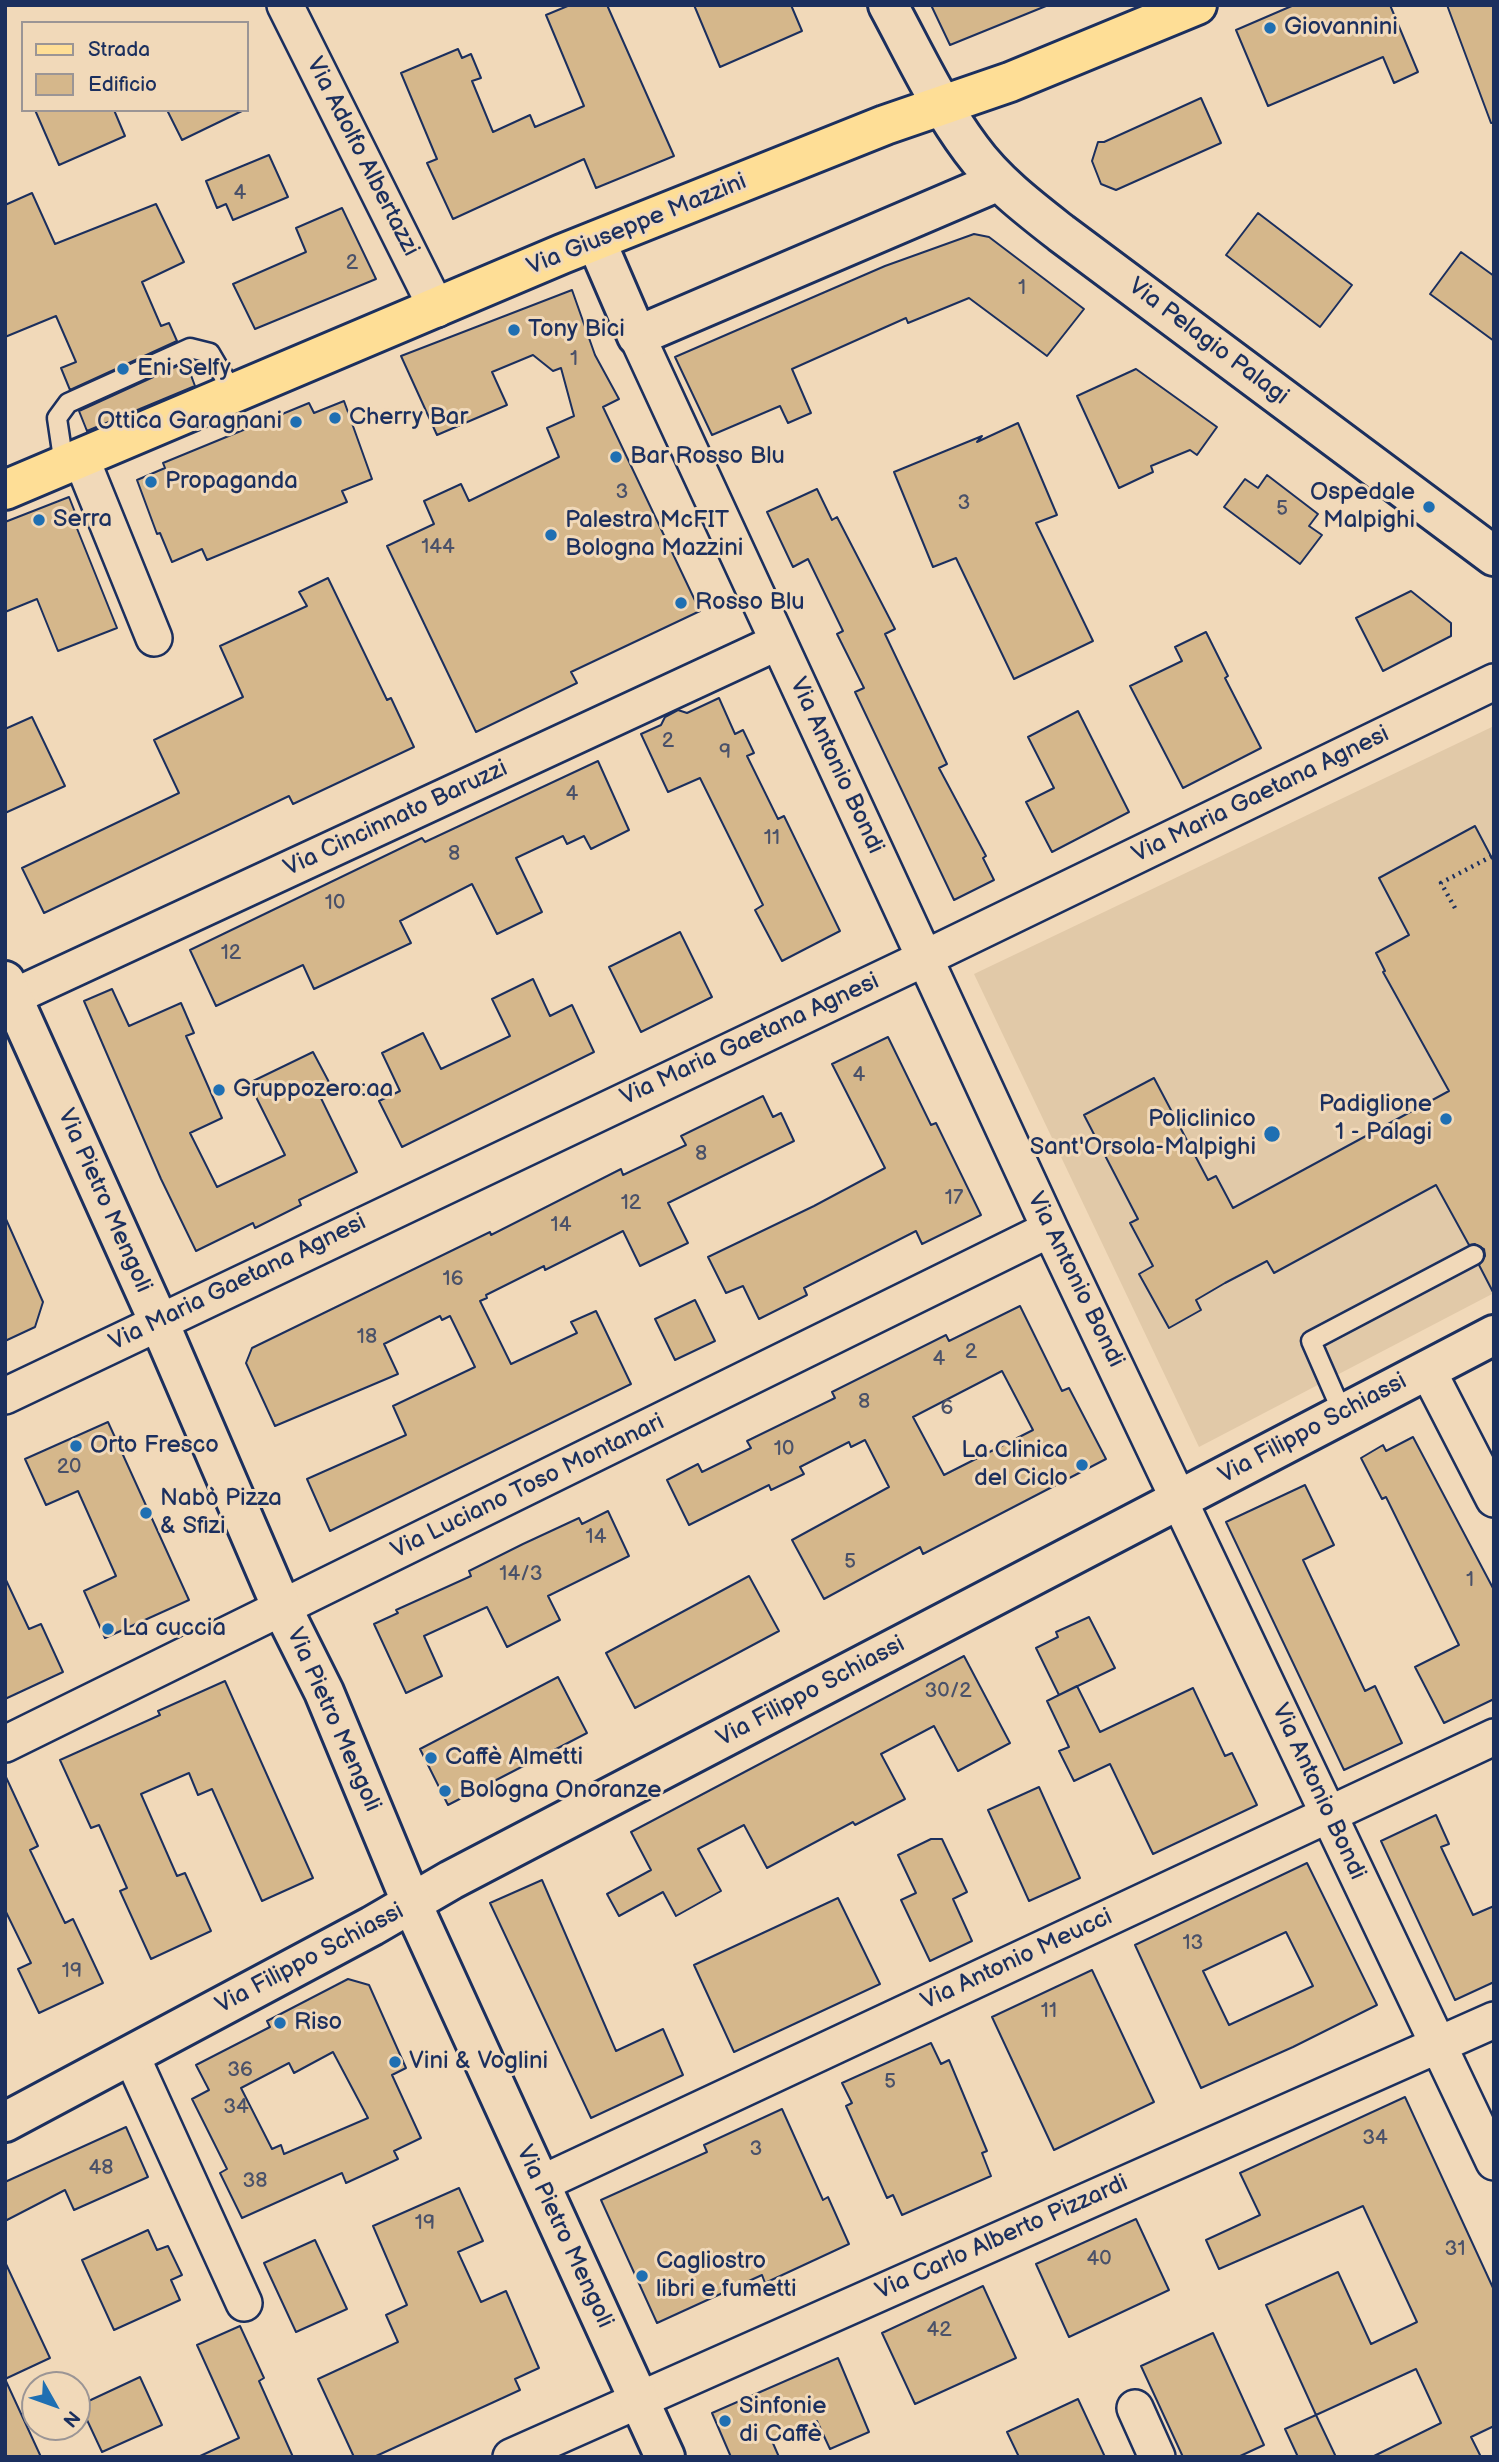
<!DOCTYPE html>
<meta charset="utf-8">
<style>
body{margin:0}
#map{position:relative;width:1499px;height:2462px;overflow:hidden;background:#f1d9b9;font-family:"Balsamiq Sans",sans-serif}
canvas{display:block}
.frame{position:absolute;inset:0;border:7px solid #1b2f5e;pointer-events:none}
.legend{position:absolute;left:21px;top:21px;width:228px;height:91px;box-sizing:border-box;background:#f1d9b9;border:2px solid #9b9595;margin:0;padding:9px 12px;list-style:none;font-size:21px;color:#1b2f5e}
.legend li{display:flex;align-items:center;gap:14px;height:35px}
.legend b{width:35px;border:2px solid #9b9595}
.north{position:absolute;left:21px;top:2371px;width:70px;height:70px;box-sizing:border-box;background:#f1d9b9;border:2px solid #9b9595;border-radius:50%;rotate:130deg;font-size:19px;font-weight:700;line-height:28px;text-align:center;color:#1b2f5e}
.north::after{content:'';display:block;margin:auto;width:24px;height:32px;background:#1f6fb2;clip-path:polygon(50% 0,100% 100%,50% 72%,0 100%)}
</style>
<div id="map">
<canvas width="1499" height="2462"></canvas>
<div class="frame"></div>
<ul class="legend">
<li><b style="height:9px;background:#fede96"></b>Strada</li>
<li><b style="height:19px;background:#d5b78b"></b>Edificio</li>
</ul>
<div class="north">N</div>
</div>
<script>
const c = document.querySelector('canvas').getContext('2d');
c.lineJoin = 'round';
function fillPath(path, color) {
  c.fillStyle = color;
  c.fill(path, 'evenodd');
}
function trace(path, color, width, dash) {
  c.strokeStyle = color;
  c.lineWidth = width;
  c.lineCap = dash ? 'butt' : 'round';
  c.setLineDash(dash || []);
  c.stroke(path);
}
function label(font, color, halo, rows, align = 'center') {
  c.font = font + ' "Balsamiq Sans",sans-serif';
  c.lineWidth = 6;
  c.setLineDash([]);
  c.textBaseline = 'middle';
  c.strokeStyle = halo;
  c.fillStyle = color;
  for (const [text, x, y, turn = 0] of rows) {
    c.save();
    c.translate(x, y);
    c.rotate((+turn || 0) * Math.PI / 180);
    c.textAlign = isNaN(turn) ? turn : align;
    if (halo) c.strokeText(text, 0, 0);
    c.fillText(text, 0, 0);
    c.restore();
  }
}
const built = new Path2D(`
 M 1494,726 L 1494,1293 L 1199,1447 L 974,974 Z`);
const building = new Path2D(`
 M 570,5 L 607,5 L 674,156 L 596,188 L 584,159 L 453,219 L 427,163 L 437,159 L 401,73 L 458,49 L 462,58 L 471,54 L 481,78 L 472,81 L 493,132 L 530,115 L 535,127 L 584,106 L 546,15 Z
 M 694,5 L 791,5 L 802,31 L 720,67 Z
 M 931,5 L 1046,5 L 1046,6 L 950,45 Z
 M 1294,5 L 1390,5 L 1418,72 L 1394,83 L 1383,57 L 1268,106 L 1236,30 Z
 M 1447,5 L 1494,5 L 1494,123 L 1491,123 Z
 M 1201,98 L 1221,143 L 1116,190 L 1101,184 L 1092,161 L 1098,142 L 1104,142 Z
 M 35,110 L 114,110 L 125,136 L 59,165 Z
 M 167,110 L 244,110 L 182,140 Z
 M 269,155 L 288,197 L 233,220 L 226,204 L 217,208 L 206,181 Z
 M 32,193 L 55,244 L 156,204 L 184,262 L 142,282 L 161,326 L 169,323 L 177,341 L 70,390 L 61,368 L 76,362 L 56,316 L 5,337 L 5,205 Z
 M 342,208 L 376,279 L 255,329 L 233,284 L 306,252 L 296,228 Z
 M 1258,213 L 1352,285 L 1320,327 L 1226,255 Z
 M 974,234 L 989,237 L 1084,309 L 1047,356 L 969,298 L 908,323 L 906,318 L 792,369 L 811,413 L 788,423 L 780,406 L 712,435 L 675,357 L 885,266 Z
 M 1461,252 L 1494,276 L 1494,341 L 1430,294 Z
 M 572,290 L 595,355 L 619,399 L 603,407 L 700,611 L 571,672 L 577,683 L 476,732 L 387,546 L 434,524 L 424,501 L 461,484 L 469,501 L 559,457 L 547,428 L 574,416 L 561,368 L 553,371 L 533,355 L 492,372 L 507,405 L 437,435 L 401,356 Z
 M 186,362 L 195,386 L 87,431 L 79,411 Z
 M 1136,369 L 1217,427 L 1197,455 L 1190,450 L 1151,466 L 1153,472 L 1119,488 L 1077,396 Z
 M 344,401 L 372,479 L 342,491 L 347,502 L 207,560 L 202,549 L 172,562 L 160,533 L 157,534 L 137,480 L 165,468 L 163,463 L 309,403 L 314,413 Z
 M 1018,423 L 1057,515 L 1036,523 L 1093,641 L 1014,679 L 956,558 L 933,567 L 894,472 L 982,436 L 977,442 Z
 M 1267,475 L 1318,514 L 1309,526 L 1322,535 L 1300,564 L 1224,507 L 1245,479 L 1258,488 Z
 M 817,489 L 832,520 L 837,517 L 895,629 L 885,634 L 947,764 L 939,768 L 986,856 L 983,858 L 994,880 L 954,900 L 855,692 L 864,688 L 837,634 L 843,631 L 808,559 L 793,567 L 767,512 Z
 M 69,497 L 80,525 L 76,526 L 117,628 L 58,651 L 37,599 L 5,612 L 5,522 Z
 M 328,578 L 387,700 L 391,698 L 414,747 L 293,804 L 289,796 L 44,913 L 22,868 L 179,793 L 154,740 L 243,697 L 220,646 L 307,606 L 299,592 Z
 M 1411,591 L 1451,623 L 1451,636 L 1383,671 L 1356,618 Z
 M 1206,632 L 1228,676 L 1225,678 L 1261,748 L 1183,788 L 1130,686 L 1182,661 L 1175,647 Z
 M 719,698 L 735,734 L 743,730 L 754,753 L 747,756 L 778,819 L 784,816 L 840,931 L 782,961 L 755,910 L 763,905 L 700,778 L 668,792 L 641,734 L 661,725 L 665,717 L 678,710 L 687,713 Z
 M 1078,711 L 1129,812 L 1052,852 L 1026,802 L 1054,788 L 1028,737 Z
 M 32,717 L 65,786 L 5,813 L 5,729 Z
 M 598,761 L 629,830 L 591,849 L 584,836 L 567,844 L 563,836 L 516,858 L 542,912 L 497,934 L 472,884 L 400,921 L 411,943 L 314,989 L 303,965 L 216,1006 L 190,950 L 422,838 L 425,842 Z
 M 1475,826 L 1494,862 L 1494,1294 L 1479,1265 L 1485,1256 L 1484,1249 L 1475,1244 L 1469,1245 L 1436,1185 L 1274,1273 L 1267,1261 L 1225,1283 L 1196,1300 L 1201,1310 L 1169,1328 L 1139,1274 L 1153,1266 L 1130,1223 L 1138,1219 L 1084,1115 L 1154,1078 L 1208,1180 L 1216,1176 L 1233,1208 L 1449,1091 L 1383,972 L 1385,971 L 1376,953 L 1409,935 L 1379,878 Z
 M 680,932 L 712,997 L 641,1032 L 609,967 Z
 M 533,979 L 550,1016 L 572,1005 L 594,1052 L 402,1147 L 379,1101 L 400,1091 L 382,1053 L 423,1033 L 441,1069 L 510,1036 L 492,999 Z
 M 112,989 L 129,1026 L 181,1003 L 194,1033 L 186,1036 L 222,1118 L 190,1133 L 217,1187 L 285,1155 L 249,1083 L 313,1052 L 330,1084 L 317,1090 L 357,1172 L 299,1200 L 301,1205 L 255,1228 L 253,1223 L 196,1251 L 161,1179 L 84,1001 Z
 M 888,1037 L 931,1125 L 936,1123 L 981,1215 L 922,1244 L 916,1231 L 804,1288 L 807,1295 L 759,1319 L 743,1286 L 726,1293 L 708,1257 L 814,1206 L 885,1168 L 832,1064 Z
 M 763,1096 L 773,1117 L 781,1113 L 794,1141 L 668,1203 L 688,1243 L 640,1266 L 623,1231 L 545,1270 L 544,1266 L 486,1295 L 487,1298 L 480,1301 L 511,1364 L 577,1333 L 571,1322 L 596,1311 L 631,1384 L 330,1531 L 307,1479 L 406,1435 L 393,1406 L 475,1367 L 450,1316 L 442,1320 L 440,1316 L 384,1344 L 398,1374 L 275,1426 L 246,1363 L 252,1348 L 490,1232 L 491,1235 L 621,1169 L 623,1175 L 686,1145 L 681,1136 Z
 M 5,1217 L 43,1302 L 35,1327 L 5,1341 Z
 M 695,1300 L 715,1341 L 675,1360 L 655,1319 Z
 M 1020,1306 L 1062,1391 L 1069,1388 L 1106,1459 L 923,1554 L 920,1547 L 824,1599 L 792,1540 L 889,1487 L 865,1440 L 851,1447 L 849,1442 L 800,1467 L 804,1474 L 771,1490 L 769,1485 L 689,1525 L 667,1480 L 698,1464 L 702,1472 L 751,1448 L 747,1441 L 835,1398 L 832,1392 L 946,1335 L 949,1341 ZM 1002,1371 L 1033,1430 L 944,1475 L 913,1417 Z
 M 108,1422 L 189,1600 L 105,1638 L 84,1591 L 116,1576 L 78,1491 L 46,1505 L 25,1459 Z
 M 1413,1437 L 1494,1590 L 1494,1699 L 1444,1723 L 1415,1667 L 1459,1645 L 1386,1497 L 1382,1499 L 1361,1458 L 1383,1445 L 1386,1451 Z
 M 1305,1485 L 1334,1545 L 1303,1560 L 1365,1691 L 1375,1686 L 1402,1743 L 1344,1770 L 1226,1522 Z
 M 608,1511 L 629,1556 L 548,1596 L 560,1620 L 507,1647 L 487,1607 L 424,1636 L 442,1676 L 406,1693 L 374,1624 L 398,1613 L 396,1610 L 471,1576 L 469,1571 L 523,1544 L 579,1518 L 582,1524 Z
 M 749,1576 L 779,1631 L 635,1708 L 606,1653 Z
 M 5,1578 L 29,1629 L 41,1624 L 63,1672 L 5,1699 Z
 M 1089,1617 L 1115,1668 L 1059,1695 L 1036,1648 L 1058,1637 L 1056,1632 Z
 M 964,1656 L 1010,1743 L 958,1771 L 934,1726 L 881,1754 L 905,1799 L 855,1825 L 853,1822 L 767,1868 L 744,1825 L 698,1849 L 721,1891 L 676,1916 L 663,1892 L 619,1916 L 607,1894 L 651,1870 L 631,1832 Z
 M 558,1677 L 587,1733 L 448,1805 L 420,1749 Z
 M 225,1681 L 313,1878 L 262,1901 L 212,1789 L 198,1795 L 189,1773 L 141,1794 L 177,1876 L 185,1873 L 211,1931 L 151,1959 L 120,1891 L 127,1888 L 99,1825 L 91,1828 L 60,1760 L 160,1715 L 158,1711 Z
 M 1077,1686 L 1100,1732 L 1193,1688 L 1225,1756 L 1232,1753 L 1257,1805 L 1153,1854 L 1110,1764 L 1074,1781 L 1059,1751 L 1069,1747 L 1047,1701 Z
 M 5,1775 L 38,1846 L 30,1850 L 65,1923 L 73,1919 L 103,1983 L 39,2013 L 18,1969 L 31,1963 L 5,1910 Z
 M 1039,1787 L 1080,1878 L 1029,1901 L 988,1810 Z
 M 1436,1815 L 1449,1844 L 1441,1847 L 1473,1915 L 1494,1906 L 1494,1982 L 1455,2000 L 1381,1841 Z
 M 931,1839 L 942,1839 L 967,1892 L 953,1899 L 972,1941 L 930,1961 L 901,1900 L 916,1893 L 898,1855 Z
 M 1307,1863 L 1377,2005 L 1293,2047 L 1201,2088 L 1135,1945 ZM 1286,1932 L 1313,1986 L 1229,2025 L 1203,1971 Z
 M 542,1880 L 616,2051 L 663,2029 L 683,2075 L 591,2118 L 490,1903 Z
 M 838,1898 L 880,1984 L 734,2052 L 694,1965 Z
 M 1092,1970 L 1154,2102 L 1054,2150 L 992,2017 Z
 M 348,1979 L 369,1985 L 406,2068 L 392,2075 L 421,2138 L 394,2151 L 398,2159 L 346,2183 L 342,2173 L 242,2218 L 220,2173 L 227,2169 L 192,2099 L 209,2090 L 196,2065 L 270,2027 L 267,2021 ZM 333,2052 L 368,2118 L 284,2154 L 281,2145 L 272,2149 L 241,2088 L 289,2063 L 294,2073 Z
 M 931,2043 L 941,2064 L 949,2060 L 987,2151 L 982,2153 L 991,2176 L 902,2215 L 893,2195 L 887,2198 L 846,2106 L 852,2103 L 842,2083 Z
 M 1405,2097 L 1494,2290 L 1494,2426 L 1471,2437 L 1481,2457 L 1372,2457 L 1441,2423 L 1416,2369 L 1316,2415 L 1266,2305 L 1338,2272 L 1371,2344 L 1417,2322 L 1363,2206 L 1219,2269 L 1206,2240 L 1260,2215 L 1240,2173 Z
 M 782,2109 L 823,2200 L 828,2197 L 849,2244 L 765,2283 L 762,2275 L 657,2323 L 601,2200 L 707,2152 L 704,2145 Z
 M 126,2127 L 148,2177 L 74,2210 L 65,2190 L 5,2221 L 5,2182 Z
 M 459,2188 L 483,2241 L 458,2252 L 481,2302 L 506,2291 L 539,2368 L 515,2379 L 520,2390 L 374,2457 L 354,2457 L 318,2379 L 398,2342 L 386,2315 L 407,2305 L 373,2226 Z
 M 1136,2219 L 1169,2290 L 1069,2337 L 1036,2264 Z
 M 148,2230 L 157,2250 L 168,2246 L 182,2275 L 171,2280 L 180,2300 L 114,2330 L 82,2260 Z
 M 315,2240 L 347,2309 L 296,2332 L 264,2263 Z
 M 5,2262 L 50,2358 L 5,2379 Z
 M 983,2286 L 1016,2358 L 915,2404 L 882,2333 Z
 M 240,2326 L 264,2378 L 259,2381 L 293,2457 L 198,2457 L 239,2438 L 197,2345 Z
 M 1213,2333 L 1264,2445 L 1238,2457 L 1183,2457 L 1141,2366 Z
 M 838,2358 L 869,2432 L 830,2449 L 817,2421 L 772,2441 L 779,2457 L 731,2457 L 712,2413 Z
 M 140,2377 L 162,2425 L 102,2452 L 80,2405 Z
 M 5,2379 L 41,2457 L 5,2457 Z
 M 1078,2399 L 1105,2457 L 1019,2457 L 1007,2432 Z
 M 1316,2415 L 1336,2457 L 1298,2457 L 1285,2429 Z`);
const path = new Path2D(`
 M 1455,908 L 1441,883 L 1494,855`);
const service = new Path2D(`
 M 64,465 L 57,418 L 68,403 L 190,348 L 210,353 L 234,394
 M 1343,1414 L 1311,1341 L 1474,1255`);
const minor = new Path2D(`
 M 285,5 L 437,309
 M 637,336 L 1050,1229 L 1494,2162
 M 81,458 L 154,638
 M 13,997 L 778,642
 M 1427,1369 L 1494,1499
 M 5,1396 L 925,958 L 1494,682
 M 5,1744 L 1050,1229
 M 131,2055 L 244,2303
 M 540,2184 L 1494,1737
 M 1135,2408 L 1157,2457
 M 511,2457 L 1494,2020`);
const tertiary = new Path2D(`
 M 888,5 C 914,53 938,105 971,149 C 995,182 1029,208 1061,233 L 1494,556
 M 596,241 L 637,336 L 999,181
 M 5,2122 L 372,1926 L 451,1880 L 1494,1335`);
const secondary = new Path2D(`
 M 5,981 L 158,1320 L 282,1608 L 324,1692 L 412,1904 L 665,2457`);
const primary = new Path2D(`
 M 5,490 L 562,254 L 885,125 L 1010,82 L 1197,5`);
const markers = [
 [1270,28,7,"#1f6fb2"],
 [514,330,7,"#1f6fb2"],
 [123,369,7,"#1f6fb2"],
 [335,418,7,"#1f6fb2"],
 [296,422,7,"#1f6fb2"],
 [616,457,7,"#1f6fb2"],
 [151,482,7,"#1f6fb2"],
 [1429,507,7,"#1f6fb2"],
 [39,520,7,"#1f6fb2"],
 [551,535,7,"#1f6fb2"],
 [681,603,7,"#1f6fb2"],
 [219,1090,7,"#1f6fb2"],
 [1446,1119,7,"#1f6fb2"],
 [1272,1134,9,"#1f6fb2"],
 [76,1446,7,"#1f6fb2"],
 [1082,1465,7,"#1f6fb2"],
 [146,1513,7,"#1f6fb2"],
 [108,1629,7,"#1f6fb2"],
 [431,1758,7,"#1f6fb2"],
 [445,1791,7,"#1f6fb2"],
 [280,2023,7,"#1f6fb2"],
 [395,2062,7,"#1f6fb2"],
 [642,2276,7,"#1f6fb2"],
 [725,2421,7,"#1f6fb2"]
];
const numberNames = [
 ["4",240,194],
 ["2",352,264],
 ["1",1022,289],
 ["1",574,360],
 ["3",622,493],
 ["3",964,504],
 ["5",1282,510],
 ["144",438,548],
 ["2",668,742],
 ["9",725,753],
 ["4",572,795],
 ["11",772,839],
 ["8",454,855],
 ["10",335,904],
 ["12",231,954],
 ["4",859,1076],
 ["8",701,1155],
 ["17",954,1199],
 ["12",631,1204],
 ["14",561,1226],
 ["16",453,1280],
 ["18",367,1338],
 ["2",971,1353],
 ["4",939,1360],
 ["8",864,1403],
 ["6",947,1409],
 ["10",784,1450],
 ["20",69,1468],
 ["14",596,1538],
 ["5",850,1563],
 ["14/3",521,1575],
 ["1",1470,1581],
 ["30/2",948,1692],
 ["13",1193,1944],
 ["19",72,1972],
 ["11",1049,2012],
 ["36",240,2071],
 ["5",890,2083],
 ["34",236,2108],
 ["34",1375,2139],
 ["3",756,2150],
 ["48",101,2169],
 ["38",255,2182],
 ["19",425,2224],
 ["31",1455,2250],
 ["40",1099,2260],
 ["42",939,2331]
];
const poiNames = [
 ["Giovannini",1284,28],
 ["Tony Bici",528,330],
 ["Eni Selfy",137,369],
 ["Cherry Bar",349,418],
 ["Ottica Garagnani",282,422,"right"],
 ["Bar Rosso Blu",630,457],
 ["Propaganda",165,482],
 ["Ospedale",1415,493,"right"],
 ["Malpighi",1415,521,"right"],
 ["Serra",53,520],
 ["Palestra McFIT",565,521],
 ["Bologna Mazzini",565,549],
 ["Rosso Blu",695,603],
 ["Gruppozero:aa",233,1090],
 ["Padiglione",1432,1105,"right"],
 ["1 - Palagi",1432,1133,"right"],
 ["Policlinico",1256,1120,"right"],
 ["Sant'Orsola-Malpighi",1256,1148,"right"],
 ["Orto Fresco",90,1446],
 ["La Clinica",1068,1451,"right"],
 ["del Ciclo",1068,1479,"right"],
 ["Nabò Pizza",160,1499],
 ["& Sfizi",160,1527],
 ["La cuccia",122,1629],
 ["Caffè Almetti",445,1758],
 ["Bologna Onoranze",459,1791],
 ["Riso",294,2023],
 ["Vini & Voglini",409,2062],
 ["Cagliostro",656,2262],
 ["libri e fumetti",656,2290],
 ["Sinfonie",739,2407],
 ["di Caffè",739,2435]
];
const streetNames = [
 ["Via Adolfo Albertazzi",362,157,63],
 ["Via Giuseppe Mazzini",637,225,-22],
 ["Via Pelagio Palagi",1208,342,37],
 ["Via Antonio Bondi",836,766,65],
 ["Via Maria Gaetana Agnesi",1261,795,-26],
 ["Via Cincinnato Baruzzi",396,819,-25],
 ["Via Maria Gaetana Agnesi",750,1040,-25],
 ["Via Pietro Mengoli",104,1201,66],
 ["Via Antonio Bondi",1075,1280,64],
 ["Via Maria Gaetana Agnesi",238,1283,-26],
 ["Via Filippo Schiassi",1313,1429,-28],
 ["Via Luciano Toso Montanari",528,1487,-26],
 ["Via Filippo Schiassi",811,1692,-28],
 ["Via Pietro Mengoli",333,1720,66],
 ["Via Antonio Bondi",1318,1792,65],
 ["Via Filippo Schiassi",310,1959,-28],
 ["Via Antonio Meucci",1017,1960,-25],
 ["Via Pietro Mengoli",564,2237,65],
 ["Via Carlo Alberto Pizzardi",1002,2238,-24]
];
fillPath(built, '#e1c9a8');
fillPath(building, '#d5b78b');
trace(building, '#1b2f5e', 2);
trace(service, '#1b2f5e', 23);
trace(minor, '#1b2f5e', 40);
trace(tertiary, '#1b2f5e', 44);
trace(secondary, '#1b2f5e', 44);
trace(primary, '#1b2f5e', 44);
trace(path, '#1b2f5e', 4.5, [2, 5]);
trace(service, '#f1d9b9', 18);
trace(minor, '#f1d9b9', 35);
trace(tertiary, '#f1d9b9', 38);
trace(secondary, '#f1d9b9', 38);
trace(primary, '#fede96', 38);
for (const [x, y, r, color] of markers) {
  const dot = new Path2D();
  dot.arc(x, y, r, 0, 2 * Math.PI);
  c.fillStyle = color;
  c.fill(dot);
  trace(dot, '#f1d9b9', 2.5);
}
label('21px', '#4a5169', null, numberNames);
label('24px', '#1b2f5e', '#f1d9b9', poiNames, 'left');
label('24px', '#1b2f5e', '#f1d9b9', streetNames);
</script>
